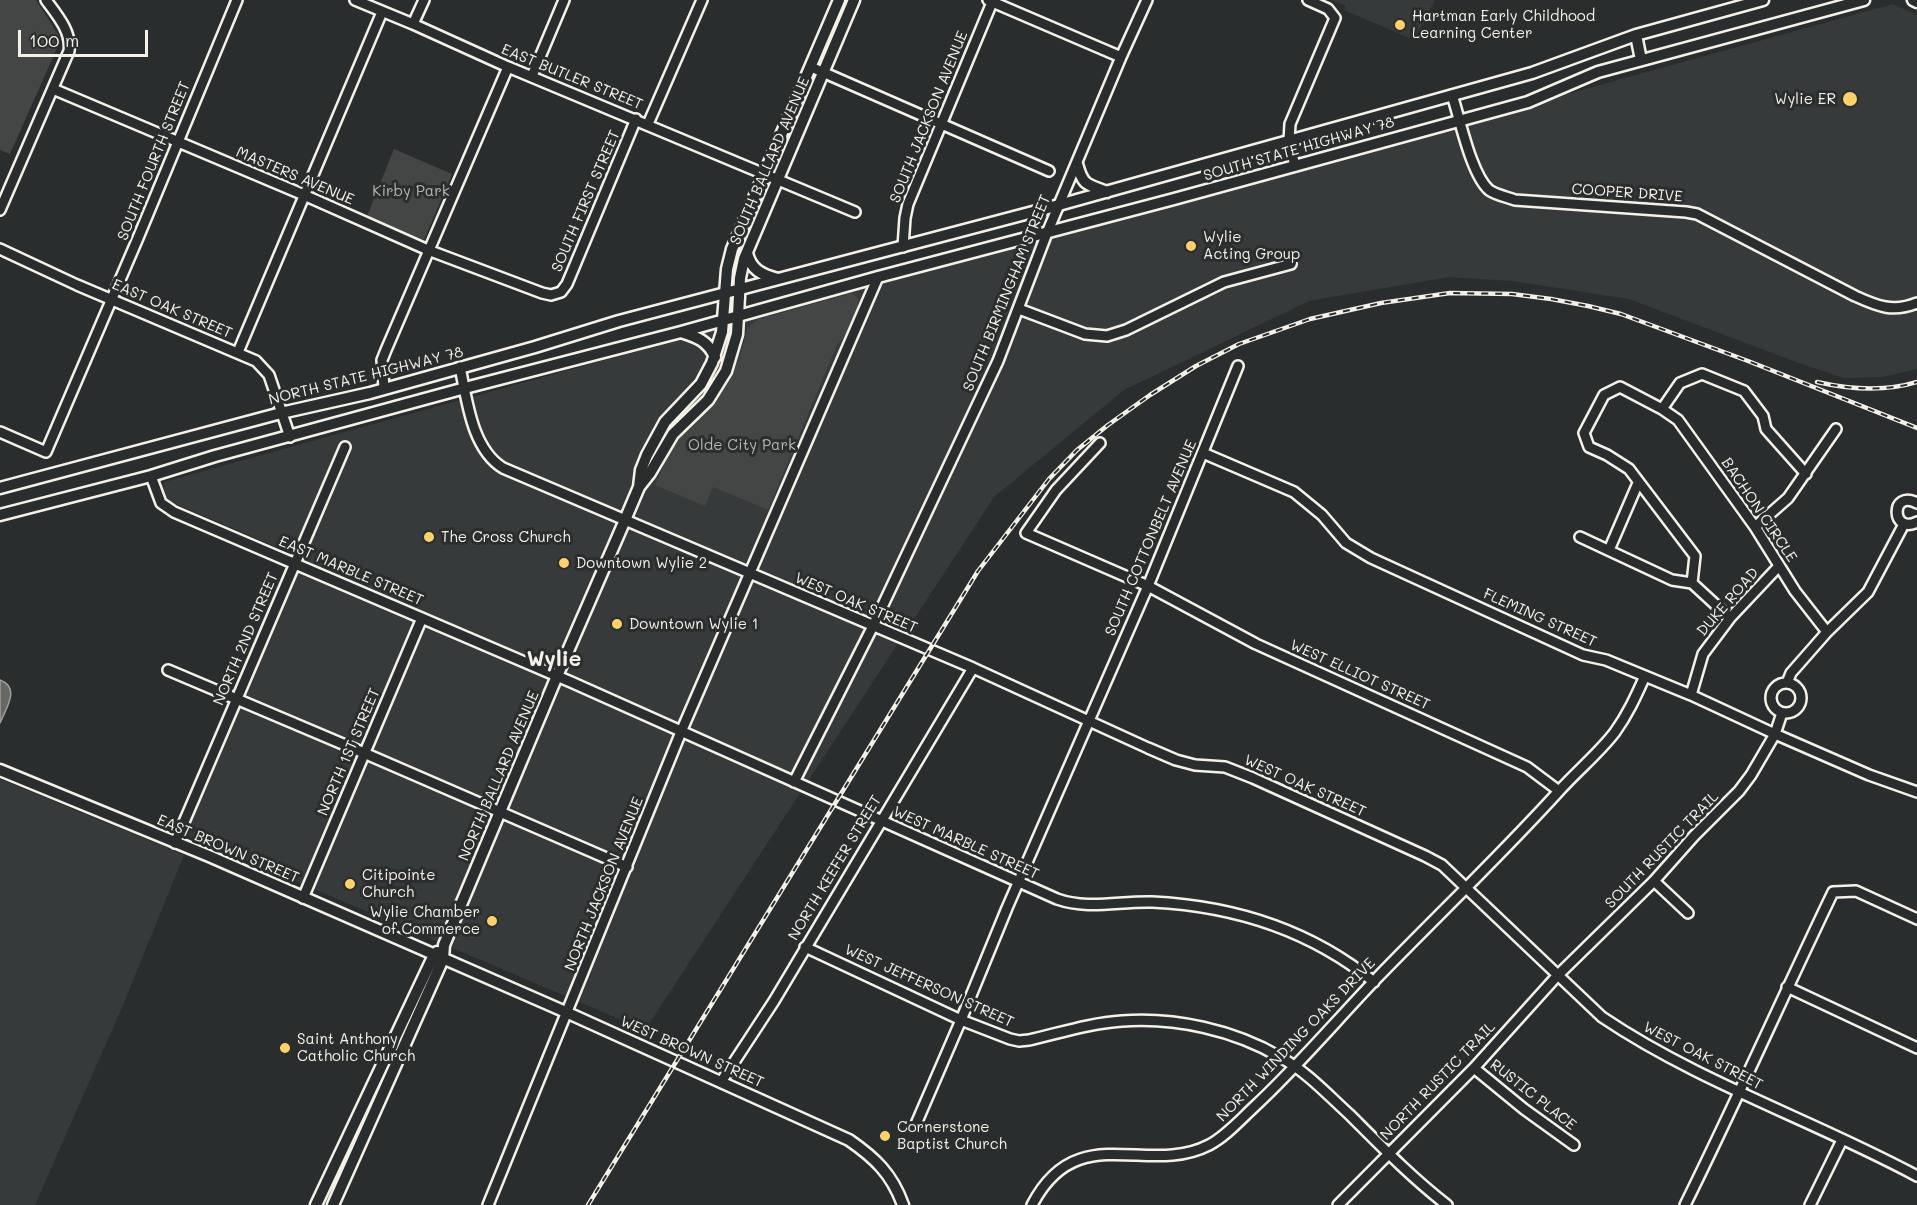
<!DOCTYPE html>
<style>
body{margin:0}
#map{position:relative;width:1917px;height:1205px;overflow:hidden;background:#2a2d2e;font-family:Mali,sans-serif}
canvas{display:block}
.scale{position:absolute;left:18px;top:30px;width:130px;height:27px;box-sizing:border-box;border:3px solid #f4f1e8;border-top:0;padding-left:8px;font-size:18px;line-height:21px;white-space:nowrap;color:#f4f1e8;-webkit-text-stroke:4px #2a2d2e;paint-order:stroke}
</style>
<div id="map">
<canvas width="1917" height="1205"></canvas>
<div class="scale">100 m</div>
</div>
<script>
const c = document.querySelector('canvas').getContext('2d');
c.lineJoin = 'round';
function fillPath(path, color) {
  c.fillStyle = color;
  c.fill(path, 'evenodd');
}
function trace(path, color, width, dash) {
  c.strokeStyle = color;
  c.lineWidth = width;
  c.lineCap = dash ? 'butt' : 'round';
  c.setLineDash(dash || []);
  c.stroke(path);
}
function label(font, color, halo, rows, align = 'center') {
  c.font = font + ' Mali,sans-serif';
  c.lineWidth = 6;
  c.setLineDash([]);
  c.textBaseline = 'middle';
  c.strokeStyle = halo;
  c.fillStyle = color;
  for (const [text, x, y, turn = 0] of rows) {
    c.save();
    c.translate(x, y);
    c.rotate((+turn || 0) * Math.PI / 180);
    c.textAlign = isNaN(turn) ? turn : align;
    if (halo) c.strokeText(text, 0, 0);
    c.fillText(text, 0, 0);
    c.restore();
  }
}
const built = new Path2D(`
 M 1332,0 L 1435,0 L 1414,40 L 1344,10 L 1346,6 Z
 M 1893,4 L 1917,15 L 1917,369 L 1883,377 L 1844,378 L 1799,363 L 1629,299 L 1512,281 L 1449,277 L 1309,301 L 1124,390 L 994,497 L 645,1030 L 173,829 L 291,553 L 162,498 L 164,482 Z
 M 0,779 L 184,855 L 123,1005 L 35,1205 L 0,1205 Z`);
const green = new Path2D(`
 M 0,0 L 36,0 L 61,39 L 10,154 L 0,150 Z
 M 394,149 L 452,174 L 424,240 L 367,216 Z
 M 852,293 L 858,298 C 860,311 846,336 837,345 L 768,510 L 713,487 L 705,506 L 655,485 L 673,446 L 688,427 L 708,409 L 729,381 L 740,356 L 748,327 L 759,319 Z`);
const water = new Path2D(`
 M 0,680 C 21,688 6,708 0,723 Z`);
const minor = new Path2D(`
 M 355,0 L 413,24 L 508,67 L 855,212
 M 988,0 L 1121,57
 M 413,24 L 424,0
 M 811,67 L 1049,171
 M 532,76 L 564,0
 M 53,89 L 304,195 L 428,250 L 542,293 L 551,295 L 561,292 L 567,284 L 636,119
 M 1452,95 C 1460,119 1471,174 1489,190 C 1496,195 1507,197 1515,200 L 1686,212 L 1697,214 L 1855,296 C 1877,306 1893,313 1917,303
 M 648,124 L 702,0
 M 1295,166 L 1289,141 L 1290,124 L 1335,18 L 1328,9 L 1308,0
 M 0,210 L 69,51 C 72,32 57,15 46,0
 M 903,247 L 905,218 L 908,204 L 993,0
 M 0,249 L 77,285 L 256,361 L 269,375 L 290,437
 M 1019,309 L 1085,334 L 1107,336 L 1126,330 L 1224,282 L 1291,264
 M 238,352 L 382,12
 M 460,367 C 467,401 472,449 503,468 L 973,668 L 1148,748 L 1176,760 L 1195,765 L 1225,767 L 1253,778 L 1425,856 L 1442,865 L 1602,1017 C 1700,1083 1813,1120 1917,1176
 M 384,388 L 382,360 L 386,350 L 508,67
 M 1662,409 L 1678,420 L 1755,527 L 1795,591 L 1827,632
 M 0,432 L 46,452 L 138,238 L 237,0
 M 1100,443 L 1056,490 L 1026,533 L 1148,586 L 1256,644 L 1527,767 L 1559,791
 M 1203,453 L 1294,492 L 1322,515 L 1346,543 L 1371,558 L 1583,655 L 1606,660 L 1691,695 L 1775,734 L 1869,775 L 1917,792
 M 151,476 L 161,503 L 174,512 L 571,682 L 1057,899 C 1088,910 1119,901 1152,902 C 1234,906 1309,929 1374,982
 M 1917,503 C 1890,489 1891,535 1917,522
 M 1755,527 L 1788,498 L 1836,429
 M 1580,537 L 1672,580 L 1692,583
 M 1609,550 L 1638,483
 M 1692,583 L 1695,556 L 1629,469 L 1607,455 L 1589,447 L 1584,433 L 1604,395 L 1620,387 L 1662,409 L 1680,383 L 1702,374 L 1744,391 L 1763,416 L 1766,429 L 1806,474
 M 1692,583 L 1730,618
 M 168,670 L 364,753 L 627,867
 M1771 698a15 15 0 1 1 30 0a15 15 0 1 1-30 0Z
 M 1787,683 L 1791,673 L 1827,632 L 1868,592 L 1904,524
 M 1691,695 L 1703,654 L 1730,618 L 1779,566
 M 794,782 L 873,626 L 998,361 L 1047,233 L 1121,57 L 1147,0
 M 175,843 L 345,447
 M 1654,881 L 1688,913
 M 303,898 L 422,618
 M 805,947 L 961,1020 L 1010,1039 L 1019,1041 L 1029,1040 C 1060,1033 1090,1023 1122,1021 C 1175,1017 1234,1030 1280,1057 C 1307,1072 1328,1095 1350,1115 C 1381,1146 1412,1178 1447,1205
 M 1787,987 L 1917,1048
 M 1474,1068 L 1524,1109 L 1574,1145
 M 721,1082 L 774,1001 L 973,668
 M 916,1124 L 961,1020 L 1007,908 L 1148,586 L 1238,366
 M 488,1205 L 681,732 L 878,277
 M 1032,1205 C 1077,1118 1147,1177 1209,1145 C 1226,1136 1240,1120 1254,1107 C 1297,1067 1335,1022 1376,979 C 1437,916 1500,856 1559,791 C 1577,771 1599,753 1615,732 C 1628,714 1636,696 1645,676
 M 1338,1205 L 1474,1068 L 1557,976 L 1654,881 L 1694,836 L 1739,791 L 1751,775 L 1775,734 L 1782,713
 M 1685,1205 C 1736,1102 1783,996 1833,892 L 1856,891 L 1917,919
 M 1810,1205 L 1842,1140`);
const major = new Path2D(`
 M 1913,0 L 1917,2
 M 1636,35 L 1641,60
 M 1077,164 C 1083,186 1087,184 1107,192
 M 747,253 C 751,270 762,275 778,279
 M 681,332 C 697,337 708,341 715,357
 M 639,487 L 650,473 L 673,434 L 708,400 L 726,371 L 737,334 L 740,278 L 744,259 L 854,0
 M 0,488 L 281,413 L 370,393 L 535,347 L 619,321 L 1048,208 L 1532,73 L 1636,35 L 1763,0
 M 0,515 L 151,476 L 215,456 L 465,388 L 681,332 L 878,277 L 1174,199 L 1528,102 L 1598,72 L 1864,0
 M 0,770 L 209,856 L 568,1013 L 849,1140 C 875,1158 892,1174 903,1205
 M 316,1205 L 434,955 L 437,952
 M 333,1205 L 443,959 L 444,945 L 557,676 L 625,520 L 639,487 L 641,470 L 647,455 L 665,422 L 701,384 L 712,363 L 722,332 L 727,269 L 732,249 L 839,0`);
const rail = new Path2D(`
 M 1817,382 C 1848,389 1885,392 1917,382
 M 588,1205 L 978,571 L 1049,479 L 1077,450 L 1108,425 L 1150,395 L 1196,366 L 1239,344 L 1310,319 L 1381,303 L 1450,293 L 1512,294 L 1551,299 L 1588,306 L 1621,314 L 1748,361 L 1917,428`);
const markers = [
 [1400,25,6,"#ffd166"],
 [1850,99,8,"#ffd166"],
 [1191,246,6,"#ffd166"],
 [429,537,6,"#ffd166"],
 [564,563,6,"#ffd166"],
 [617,624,6,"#ffd166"],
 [350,884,6,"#ffd166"],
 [492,921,6,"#ffd166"],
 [285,1048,6,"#ffd166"],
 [885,1136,6,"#ffd166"]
];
const poiNames = [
 ["Hartman Early Childhood",1412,16],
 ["Learning Center",1412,33],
 ["Wylie ER",1836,99,"right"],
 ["Wylie",1203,237],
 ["Acting Group",1203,254],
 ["The Cross Church",441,537],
 ["Downtown Wylie 2",576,563],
 ["Downtown Wylie 1",629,624],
 ["Citipointe",362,875],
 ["Church",362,892],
 ["Wylie Chamber",480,912,"right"],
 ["of Commerce",480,929,"right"],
 ["Saint Anthony",297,1039],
 ["Catholic Church",297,1056],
 ["Cornerstone",897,1127],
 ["Baptist Church",897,1144]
];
const streetNames = [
 ["EAST BUTLER STREET",572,77,22],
 ["SOUTH JACKSON AVENUE",929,117,-68],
 ["SOUTH STATE HIGHWAY 78",1299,149,-16],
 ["SOUTH FOURTH STREET",154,161,-68],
 ["SOUTH BALLARD AVENUE",770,161,-67],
 ["MASTERS AVENUE",295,176,23],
 ["COOPER DRIVE",1627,193,4],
 ["SOUTH FIRST STREET",586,201,-67],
 ["SOUTH BIRMINGHAM STREET",1007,293,-68],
 ["EAST OAK STREET",172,309,23],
 ["NORTH STATE HIGHWAY 78",366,376,-14],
 ["BACHON CIRCLE",1759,510,56],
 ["SOUTH COTTONBELT AVENUE",1151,538,-67],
 ["EAST MARBLE STREET",351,571,23],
 ["DUKE ROAD",1728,602,-49],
 ["WEST OAK STREET",856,603,23],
 ["FLEMING STREET",1540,618,24],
 ["NORTH 2ND STREET",246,639,-67],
 ["WEST ELLIOT STREET",1360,675,24],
 ["NORTH 1ST STREET",349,752,-67],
 ["NORTH BALLARD AVENUE",499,776,-67],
 ["WEST OAK STREET",1305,786,24],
 ["WEST MARBLE STREET",966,843,24],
 ["EAST BROWN STREET",228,849,23],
 ["SOUTH RUSTIC TRAIL",1662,850,-46],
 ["NORTH KEEFER STREET",835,868,-59],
 ["NORTH JACKSON AVENUE",604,884,-68],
 ["WEST JEFFERSON STREET",929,986,24],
 ["NORTH WINDING OAKS DRIVE",1296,1040,-46],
 ["WEST BROWN STREET",692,1052,24],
 ["WEST OAK STREET",1703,1056,27],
 ["NORTH RUSTIC TRAIL",1438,1081,-46],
 ["RUSTIC PLACE",1533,1095,38]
];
const parkNames = [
 ["Kirby Park",411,191],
 ["Olde City Park",742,445]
];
const districtNames = [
 ["Wylie",554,660]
];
fillPath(built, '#373a3a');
fillPath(green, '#444645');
fillPath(water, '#676866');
trace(water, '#9f9f9a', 1.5);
trace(minor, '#f4f1e8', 14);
trace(major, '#f4f1e8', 15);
trace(minor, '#2a2d2e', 9);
trace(major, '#2a2d2e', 10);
trace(rail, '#f4f1e8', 4.5);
trace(rail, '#2a2d2e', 2, [7]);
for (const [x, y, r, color] of markers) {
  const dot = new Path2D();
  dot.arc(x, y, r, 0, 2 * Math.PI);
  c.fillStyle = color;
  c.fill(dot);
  trace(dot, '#2a2d2e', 2);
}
label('15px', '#f4f1e8', '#2a2d2e', poiNames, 'left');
label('15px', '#f4f1e8', '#2a2d2e', streetNames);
label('15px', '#b6b5af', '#2a2d2e', parkNames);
label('bold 21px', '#f4f1e8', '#2a2d2e', districtNames);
</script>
